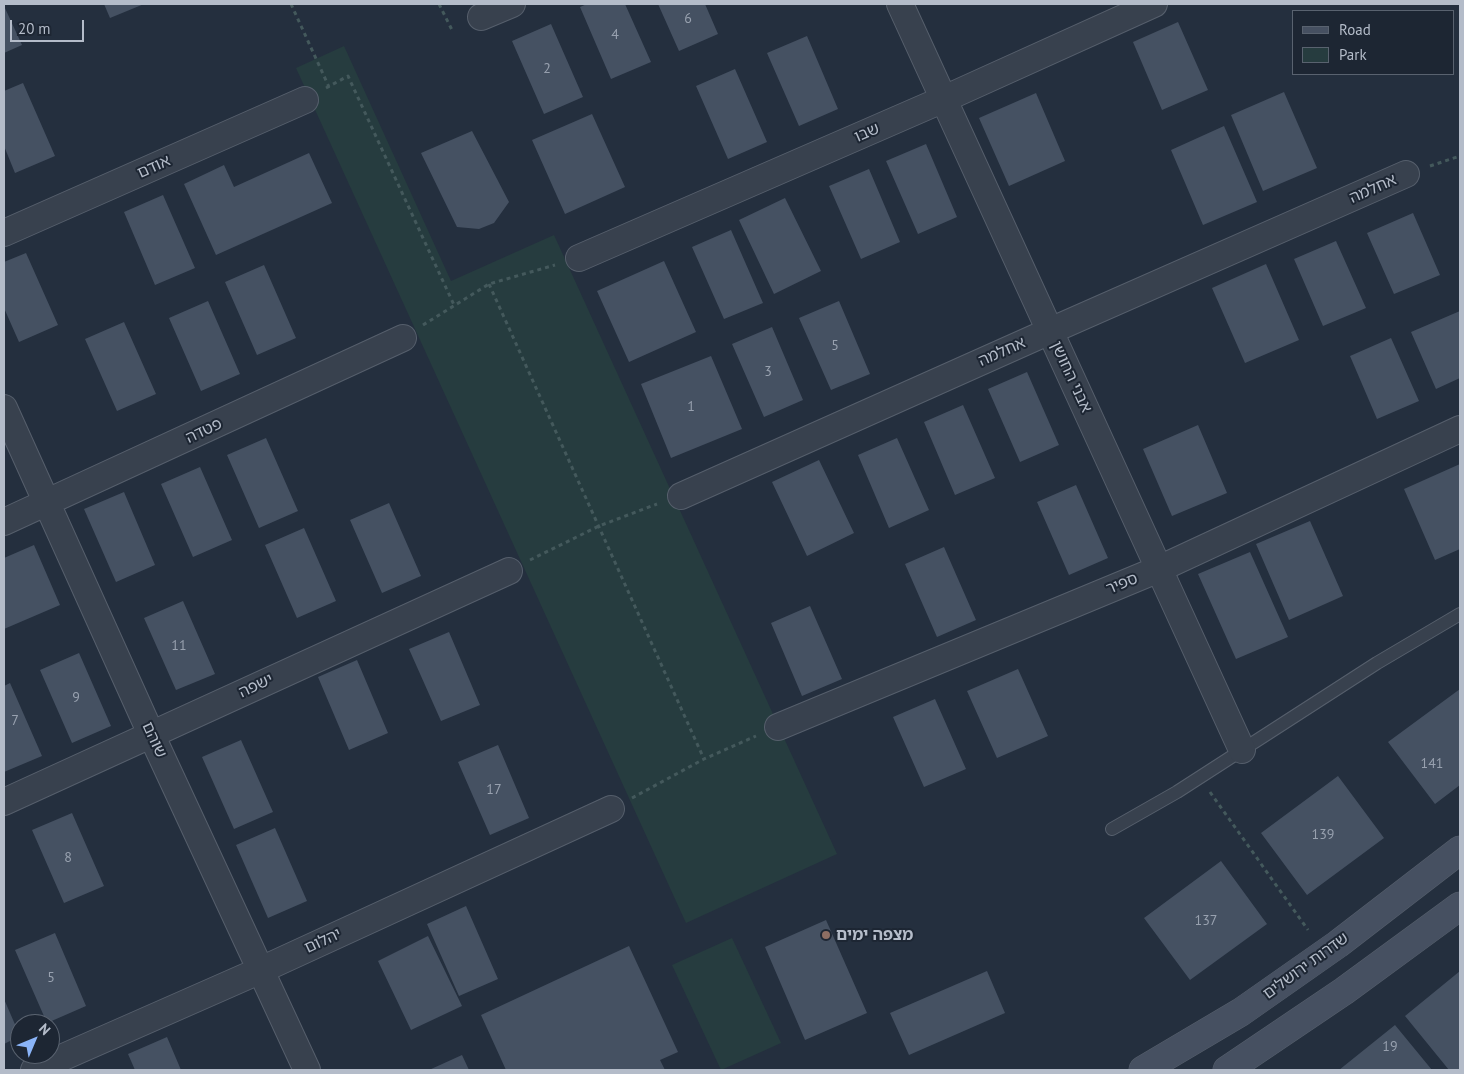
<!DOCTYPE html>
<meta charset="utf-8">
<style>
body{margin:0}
#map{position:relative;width:1464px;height:1074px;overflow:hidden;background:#242f3e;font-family:"PT Sans",sans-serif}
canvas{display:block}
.frame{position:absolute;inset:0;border:5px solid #b4bcc9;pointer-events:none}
.legend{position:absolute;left:1292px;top:10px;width:162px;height:65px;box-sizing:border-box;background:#1d2633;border:1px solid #59626f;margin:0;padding:6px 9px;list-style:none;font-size:15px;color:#b4bcc9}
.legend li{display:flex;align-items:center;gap:10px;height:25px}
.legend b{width:25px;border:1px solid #59626f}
.north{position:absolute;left:10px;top:1014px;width:50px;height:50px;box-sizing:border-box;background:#1d2633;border:1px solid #59626f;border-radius:50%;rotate:45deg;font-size:14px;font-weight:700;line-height:20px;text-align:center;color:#b4bcc9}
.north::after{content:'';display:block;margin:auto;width:18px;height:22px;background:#8ab4f8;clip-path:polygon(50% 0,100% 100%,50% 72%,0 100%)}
.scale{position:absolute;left:10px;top:20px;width:74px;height:22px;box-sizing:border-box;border:2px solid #b4bcc9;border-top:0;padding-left:6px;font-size:15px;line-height:18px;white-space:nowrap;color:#b4bcc9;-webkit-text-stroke:4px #1d2633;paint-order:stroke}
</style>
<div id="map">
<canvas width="1464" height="1074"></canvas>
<div class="frame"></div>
<ul class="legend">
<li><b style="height:6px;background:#465061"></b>Road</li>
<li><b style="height:14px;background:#263c3f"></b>Park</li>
</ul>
<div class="north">N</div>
<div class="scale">20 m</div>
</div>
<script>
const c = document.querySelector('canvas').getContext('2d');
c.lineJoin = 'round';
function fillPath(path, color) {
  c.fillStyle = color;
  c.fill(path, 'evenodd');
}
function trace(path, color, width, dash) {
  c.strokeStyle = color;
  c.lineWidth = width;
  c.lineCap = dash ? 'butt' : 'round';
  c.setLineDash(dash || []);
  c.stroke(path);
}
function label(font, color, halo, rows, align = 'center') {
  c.font = font + ' "PT Sans","Noto Sans Hebrew",sans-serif';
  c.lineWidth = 4;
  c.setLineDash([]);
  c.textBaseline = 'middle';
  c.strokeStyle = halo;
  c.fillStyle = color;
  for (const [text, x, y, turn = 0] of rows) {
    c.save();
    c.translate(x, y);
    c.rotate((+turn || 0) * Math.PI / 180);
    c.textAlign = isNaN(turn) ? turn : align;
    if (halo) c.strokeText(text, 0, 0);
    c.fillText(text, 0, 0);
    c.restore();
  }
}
const green = new Path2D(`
 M 344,46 L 451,281 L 554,235 L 837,854 L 686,923 L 296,68 Z
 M 732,938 L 781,1043 L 721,1070 L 672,965 Z`);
const building = new Path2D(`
 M 104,4 L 144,4 L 110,18 Z
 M 587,4 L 625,4 L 651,62 L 611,79 L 580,7 Z
 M 658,4 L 705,4 L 718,34 L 679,51 Z
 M 4,6 L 22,45 L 4,53 Z
 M 1178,22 L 1208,90 L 1162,110 L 1133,42 Z
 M 551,24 L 583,97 L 544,114 L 512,41 Z
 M 807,36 L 838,109 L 799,126 L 767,53 Z
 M 735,69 L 767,142 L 728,159 L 696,86 Z
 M 23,83 L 55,156 L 15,173 L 4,146 L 4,91 Z
 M 1284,92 L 1317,168 L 1263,191 L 1231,115 Z
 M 1036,93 L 1065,161 L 1009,186 L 979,118 Z
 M 592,114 L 625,187 L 565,214 L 532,140 Z
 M 1224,126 L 1257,202 L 1203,225 L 1171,150 Z
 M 472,131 L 509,202 L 494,223 L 479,229 L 457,227 L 421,153 Z
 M 926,144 L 957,217 L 918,234 L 886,161 Z
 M 309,153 L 332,203 L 216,255 L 184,184 L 224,165 L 234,187 Z
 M 869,169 L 900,242 L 861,259 L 829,186 Z
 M 163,195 L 195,268 L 155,285 L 124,212 Z
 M 785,198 L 821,271 L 774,294 L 739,220 Z
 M 1413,213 L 1440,275 L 1394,294 L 1367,233 Z
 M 731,230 L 763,303 L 724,319 L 692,247 Z
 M 1336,241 L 1366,308 L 1323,326 L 1294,259 Z
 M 26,253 L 58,325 L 19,342 L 4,308 L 4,262 Z
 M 664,261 L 696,332 L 629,362 L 597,291 Z
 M 1266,264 L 1299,340 L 1245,363 L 1212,288 Z
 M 264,265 L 296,338 L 257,355 L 225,282 Z
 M 208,301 L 240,374 L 201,391 L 169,318 Z
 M 839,301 L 870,374 L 831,390 L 799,318 Z
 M 1460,311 L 1460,378 L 1436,389 L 1411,332 Z
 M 124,322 L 156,394 L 117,411 L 85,339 Z
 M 772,327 L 803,400 L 764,417 L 732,344 Z
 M 1391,338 L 1419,401 L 1377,419 L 1350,356 Z
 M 711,356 L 742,429 L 671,458 L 641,384 Z
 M 1027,372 L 1059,445 L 1020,462 L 988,389 Z
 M 963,405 L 995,478 L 955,495 L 924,422 Z
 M 1198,425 L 1227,493 L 1172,516 L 1143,449 Z
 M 266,438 L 298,511 L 259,528 L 227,455 Z
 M 897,438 L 929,510 L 889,528 L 858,455 Z
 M 819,460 L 854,533 L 807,556 L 772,482 Z
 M 1460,464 L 1460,549 L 1435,560 L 1404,489 Z
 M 200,467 L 232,540 L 193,557 L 161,484 Z
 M 1076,485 L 1108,558 L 1069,575 L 1037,502 Z
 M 124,492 L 155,565 L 116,582 L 84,509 Z
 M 389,503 L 421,576 L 382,593 L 350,520 Z
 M 1310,521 L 1343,596 L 1289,620 L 1256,544 Z
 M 304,528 L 336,601 L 297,618 L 265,545 Z
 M 34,545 L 60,605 L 4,629 L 4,558 Z
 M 944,547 L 976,620 L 937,637 L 905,564 Z
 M 1250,552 L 1288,637 L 1236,659 L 1198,574 Z
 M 183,601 L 215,674 L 176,690 L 144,618 Z
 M 810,606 L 842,679 L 802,696 L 771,623 Z
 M 449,632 L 480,705 L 441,721 L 409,649 Z
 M 79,653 L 111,726 L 72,743 L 40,670 Z
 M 357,660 L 388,733 L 349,750 L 318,677 Z
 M 1018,669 L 1048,736 L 997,758 L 967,691 Z
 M 10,683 L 42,756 L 4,772 L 4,686 Z
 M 1460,689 L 1460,785 L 1435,804 L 1388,742 Z
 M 935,699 L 966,769 L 924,787 L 893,717 Z
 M 241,740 L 273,812 L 234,829 L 202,757 Z
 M 498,745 L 529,818 L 490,835 L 458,762 Z
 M 1338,776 L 1384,838 L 1307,895 L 1261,833 Z
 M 72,813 L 104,886 L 64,903 L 32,830 Z
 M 275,828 L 307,901 L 268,918 L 236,845 Z
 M 1221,861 L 1267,924 L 1190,980 L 1144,918 Z
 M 466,906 L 498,979 L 459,996 L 427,924 Z
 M 826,920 L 867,1013 L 805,1040 L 765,947 Z
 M 55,933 L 86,1006 L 47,1023 L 15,950 Z
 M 428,936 L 462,1006 L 411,1030 L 378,961 Z
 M 629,946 L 678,1052 L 660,1060 L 665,1070 L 506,1070 L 481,1015 Z
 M 987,971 L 1005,1013 L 909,1055 L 890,1013 Z
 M 1460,971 L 1460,1070 L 1449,1070 L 1405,1016 Z
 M 4,999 L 20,1036 L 4,1044 Z
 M 1395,1025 L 1432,1070 L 1339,1070 Z
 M 167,1037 L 181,1070 L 135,1070 L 128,1054 Z
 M 462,1055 L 469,1070 L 429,1070 Z`);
const path = new Path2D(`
 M 291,4 L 329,87
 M 439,4 L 452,30
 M 326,88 L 348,76 L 454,305
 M 1430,166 L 1460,156
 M 489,284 L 704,759
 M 423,325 L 489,284 L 555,265
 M 530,560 L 599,526 L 657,504
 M 1210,792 L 1308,930
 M 632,798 L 704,759 L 756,736`);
const service = new Path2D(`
 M 1112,829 L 1177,792 L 1377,663 L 1460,614`);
const minor = new Path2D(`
 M 900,4 L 1242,750
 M 481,17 L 512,4
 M 4,233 L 305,100
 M 579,258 L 944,99 L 1154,4
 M 4,408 L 151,734 L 307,1070
 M 681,496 L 1050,331 L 1406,174
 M 4,522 L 403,338
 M 778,727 L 1159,569 L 1460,429
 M 4,802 L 509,571
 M 34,1070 L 261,970 L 611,809`);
const secondary = new Path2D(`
 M 1143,1070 L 1241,1012 L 1338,944 L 1460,850
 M 1227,1070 L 1344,991 L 1460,906`);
const markers = [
 [826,935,5,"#8d6e63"]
];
const numberNames = [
 ["6",688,19],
 ["4",615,35],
 ["2",547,69],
 ["5",835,346],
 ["3",768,372],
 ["1",691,407],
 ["11",179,646],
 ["9",76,698],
 ["7",15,721],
 ["141",1432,764],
 ["17",494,790],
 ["139",1323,835],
 ["8",68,858],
 ["137",1206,921],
 ["5",51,978],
 ["19",1390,1047]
];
const streetNames = [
 ["שבו",867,133,-23],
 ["אודם",154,167,-24],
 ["אחלמה",1373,189,-24],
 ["אחלמה",1002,352,-24],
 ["אבני החושן",1071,377,65],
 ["פטדה",204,431,-25],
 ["ספיר",1122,584,-22],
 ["ישפה",256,686,-25],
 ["שוהם",154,740,65],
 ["יהלום",323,941,-25],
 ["שדרות ירושלים",1306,966,-36]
];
const poiNames = [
 ["מצפה ימים",836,935]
];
fillPath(green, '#263c3f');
fillPath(building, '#455162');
trace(service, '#565f6c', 14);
trace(minor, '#565f6c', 28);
trace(secondary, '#565f6c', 29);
trace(path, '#44595c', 3, [4, 4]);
trace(service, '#38414e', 12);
trace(minor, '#38414e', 26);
trace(secondary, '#465061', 28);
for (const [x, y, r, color] of markers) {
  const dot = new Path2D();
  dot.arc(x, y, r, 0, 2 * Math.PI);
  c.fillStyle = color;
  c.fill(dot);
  trace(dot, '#1d2633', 2);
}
label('14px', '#98a1af', null, numberNames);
label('16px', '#b4bcc9', '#1d2633', streetNames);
label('bold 16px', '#b4bcc9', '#1d2633', poiNames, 'left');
</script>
